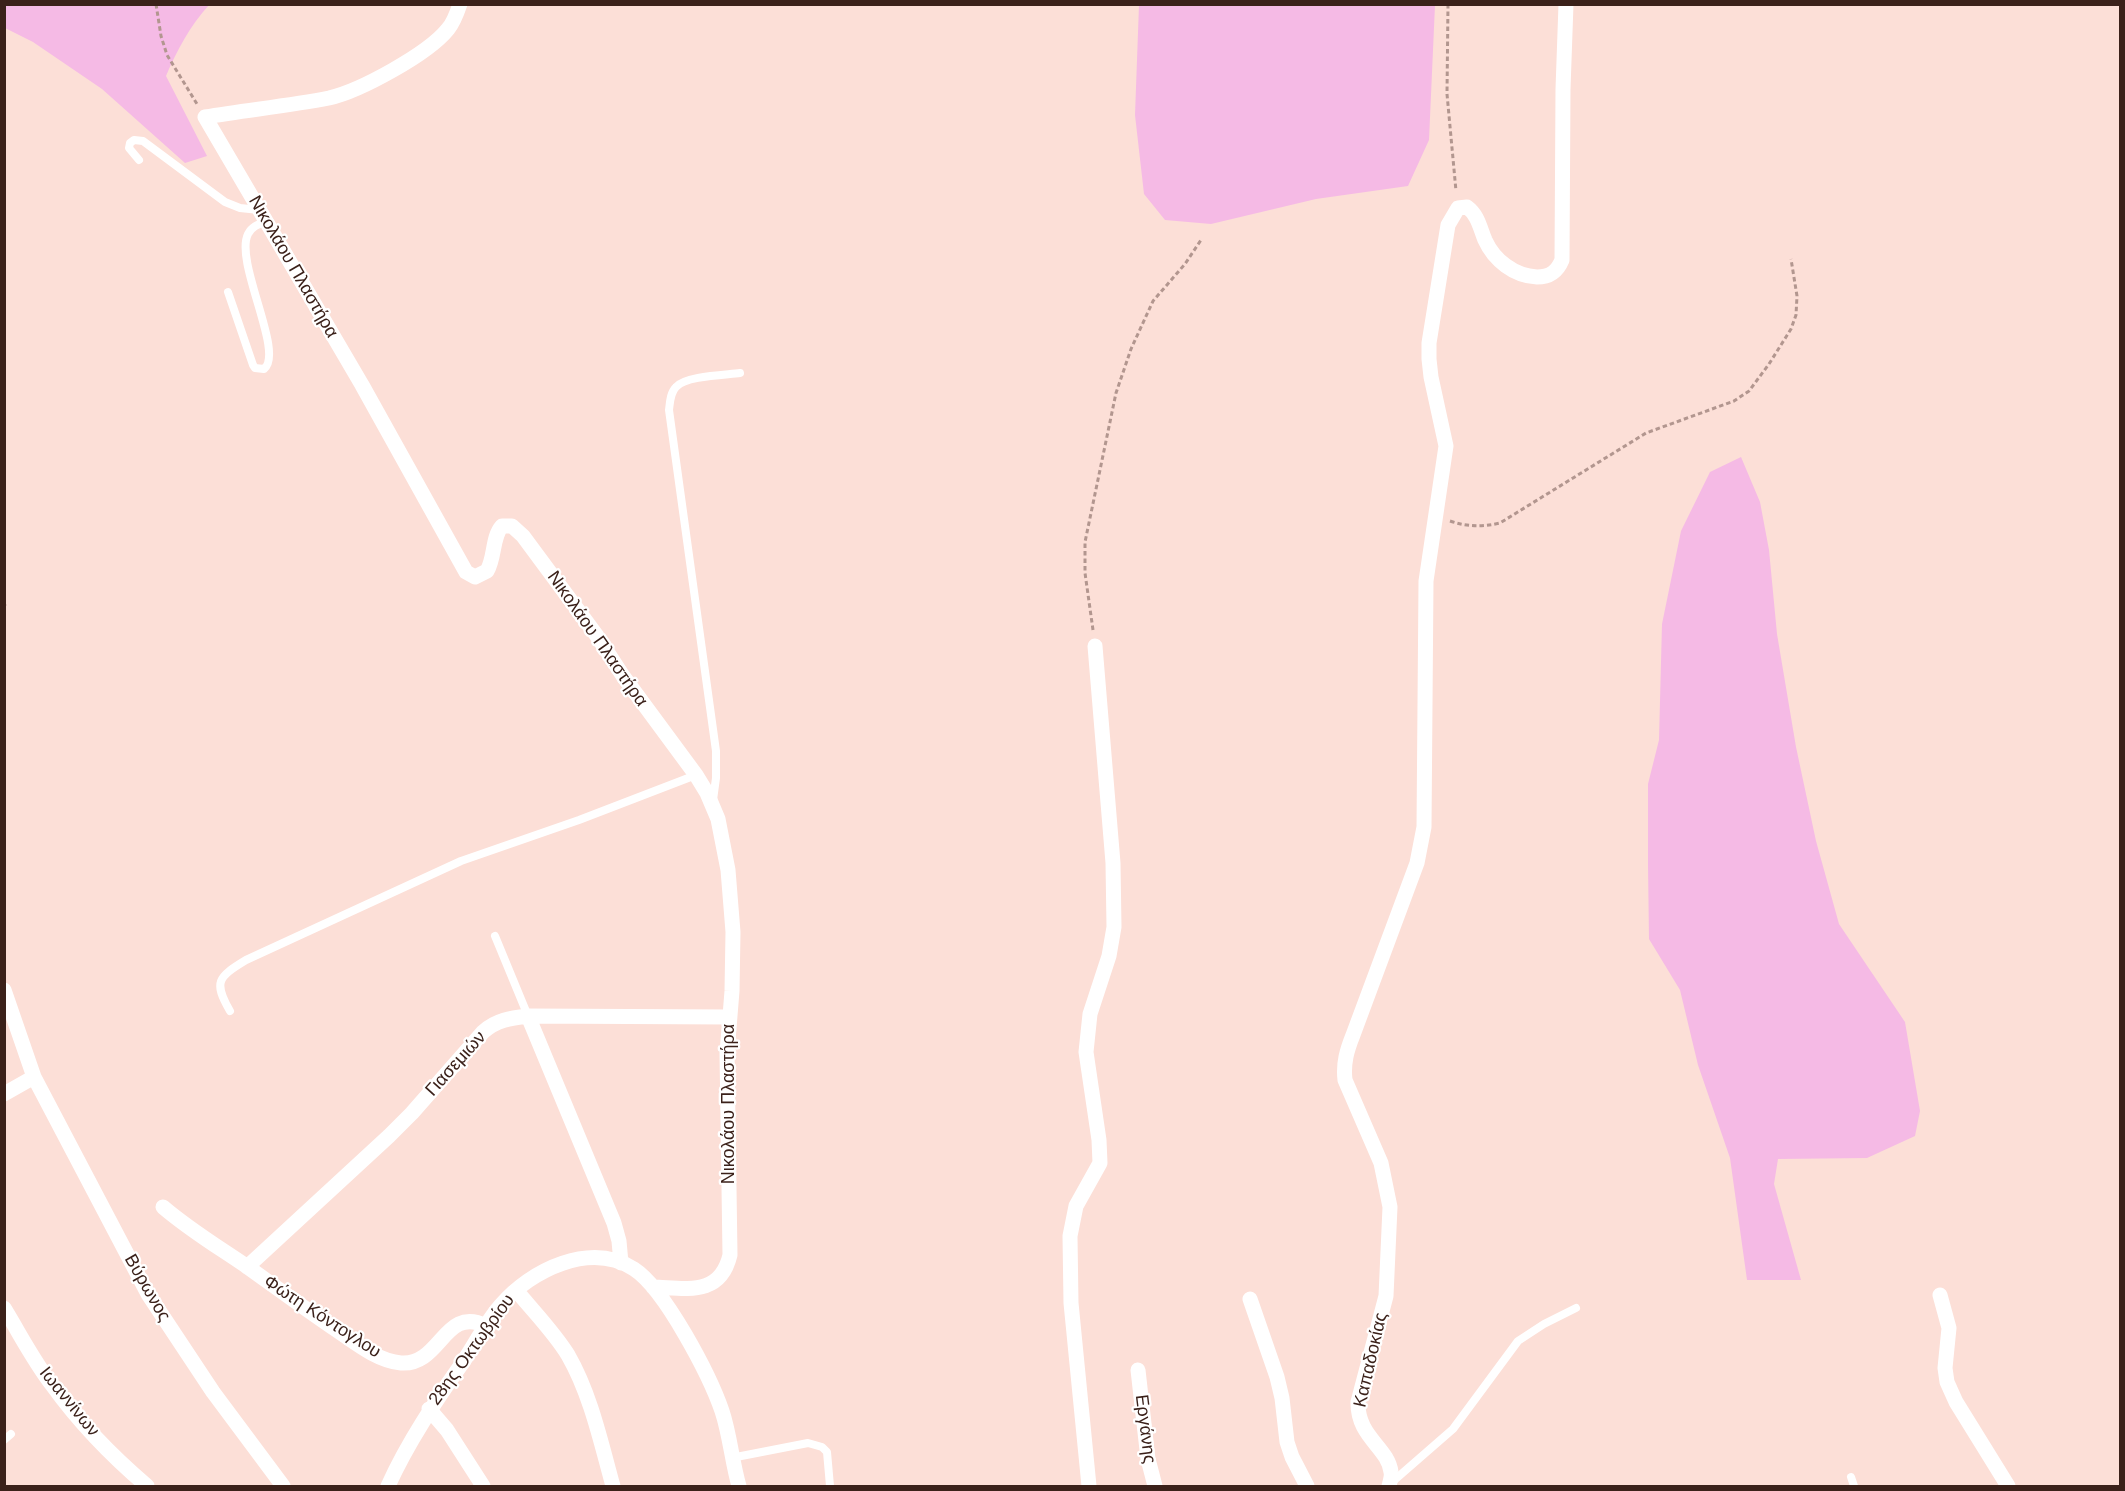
<!DOCTYPE html>
<meta charset="utf-8">
<style>
body{margin:0}
#map{position:relative;width:2125px;height:1491px;overflow:hidden;background:#fcdfd7;font-family:Arial,sans-serif}
canvas{display:block}
.frame{position:absolute;inset:0;border:6px solid #3b211a;pointer-events:none}
</style>
<div id="map">
<canvas width="2125" height="1491"></canvas>
<div class="frame"></div>
</div>
<script>
const c = document.querySelector('canvas').getContext('2d');
c.lineJoin = 'round';
function fillPath(path, color) {
  c.fillStyle = color;
  c.fill(path, 'evenodd');
}
function trace(path, color, width, dash) {
  c.strokeStyle = color;
  c.lineWidth = width;
  c.lineCap = dash ? 'butt' : 'round';
  c.setLineDash(dash || []);
  c.stroke(path);
}
function label(font, color, halo, rows, align = 'center') {
  c.font = font + ' Arial,sans-serif';
  c.lineWidth = 4.5;
  c.setLineDash([]);
  c.textBaseline = 'middle';
  c.strokeStyle = halo;
  c.fillStyle = color;
  for (const [text, x, y, turn = 0] of rows) {
    c.save();
    c.translate(x, y);
    c.rotate((+turn || 0) * Math.PI / 180);
    c.textAlign = isNaN(turn) ? turn : align;
    if (halo) c.strokeText(text, 0, 0);
    c.fillText(text, 0, 0);
    c.restore();
  }
}
const green = new Path2D(`
 M 4,5 L 209,5 C 190,26 177,50 166,76 L 207,156 L 185,163 L 102,89 L 33,42 L 5,28 Z
 M 1139,5 L 1435,5 L 1429,140 L 1408,186 L 1316,199 L 1211,224 L 1165,220 L 1144,194 L 1135,115 Z
 M 1741,457 L 1760,502 L 1769,550 L 1777,634 L 1796,747 L 1816,841 L 1839,924 L 1905,1022 L 1920,1111 L 1915,1136 L 1867,1158 L 1778,1159 L 1774,1184 L 1801,1280 L 1747,1280 L 1730,1158 L 1698,1065 L 1680,990 L 1649,939 L 1648,865 L 1648,784 L 1659,740 L 1662,624 L 1681,531 L 1710,472 Z`);
const path = new Path2D(`
 M 156,4 L 161,36 L 167,55 L 197,104
 M 1448,4 L 1447,94 L 1456,191
 M 1450,521 C 1468,527 1482,527 1500,523 L 1646,433 L 1734,401 L 1749,391 L 1769,364 L 1791,329 L 1796,315 L 1797,296 L 1791,259
 M 4,605 L 6,606
 M 1093,630 L 1085,573 L 1085,542 L 1116,393 L 1131,349 L 1153,301 L 1185,264 L 1201,240`);
const lane = new Path2D(`
 M 139,160 L 129,148 L 130,143 L 134,140 L 143,141 L 225,202 L 240,208 L 259,210
 M 228,292 L 253,365 L 255,368 L 264,369 C 285,353 234,262 248,234 C 252,226 259,224 267,221
 M 713,800 L 716,778 L 716,751 L 669,410 C 670,403 670,393 676,387 C 685,376 725,375 740,373
 M 495,936 L 528,1016
 M 230,1011 C 213,982 218,977 246,960 L 461,861 L 579,820 L 696,775
 M 4,1440 L 11,1434
 M 731,1458 L 808,1443 L 822,1447 L 827,1452 L 830,1486
 M 1851,1477 L 1854,1486
 M 1391,1483 L 1453,1429 L 1518,1341 L 1544,1324 L 1576,1308`);
const street = new Path2D(`
 M 460,4 C 457,13 454,22 448,29 C 428,54 360,91 329,98 C 288,106 246,110 205,117 L 362,385 L 466,572 L 475,577 L 487,571 C 495,558 492,537 502,526 L 512,526 L 523,536 L 597,636 L 623,676 L 696,775 L 707,793 L 718,819 L 728,870 L 733,932 L 732,991 L 727,1053 L 730,1255 C 720,1297 686,1288 653,1287
 M 4,990 L 34,1077 L 148,1294 L 213,1392 L 283,1486
 M 528,1016 L 614,1223 L 619,1241 L 621,1263
 M 4,1094 L 34,1077
 M 163,1207 C 191,1231 220,1248 249,1268 C 277,1288 304,1308 332,1327 C 352,1340 376,1361 401,1363 C 441,1366 444,1305 486,1326
 M 247,1267 L 389,1136 L 412,1113 L 483,1032 C 496,1020 511,1018 528,1016 L 729,1017
 M 516,1290 C 533,1311 554,1332 568,1355 C 591,1395 601,1443 613,1486
 M 1940,1295 L 1949,1328 L 1945,1368 L 1947,1382 L 1956,1402 L 2008,1486
 M 1250,1299 L 1277,1377 L 1282,1398 L 1287,1442 L 1292,1457 L 1307,1486
 M 4,1308 C 20,1334 34,1362 53,1386 C 79,1422 113,1457 147,1486
 M 1138,1370 L 1148,1459 L 1155,1486
 M 429,1409 L 447,1430 L 483,1486
 M 388,1486 C 408,1442 435,1402 463,1362 C 475,1344 486,1322 501,1305 C 531,1270 590,1241 634,1269 C 665,1289 710,1376 722,1411 C 730,1435 732,1462 739,1486
 M 1089,1486 L 1071,1303 L 1070,1236 L 1076,1206 L 1100,1163 L 1099,1140 L 1086,1052 L 1090,1014 L 1109,956 L 1114,927 L 1113,863 L 1095,646
 M 1389,1486 C 1390,1482 1392,1476 1391,1472 C 1388,1447 1357,1437 1358,1402 L 1386,1296 L 1390,1207 L 1381,1163 L 1345,1080 C 1343,1063 1347,1050 1353,1035 L 1417,863 L 1424,827 L 1426,581 L 1446,446 L 1431,377 L 1429,359 L 1429,343 L 1448,225 L 1458,208 L 1467,207 C 1478,215 1480,228 1485,240 C 1494,260 1514,276 1537,277 C 1550,277 1557,272 1562,260 L 1563,89 L 1566,4`);
const streetNames = [
 ["Νικολάου Πλαστήρα",293,267,60],
 ["Νικολάου Πλαστήρα",597,639,55],
 ["Γιασεμιών",456,1064,-48],
 ["Νικολάου Πλαστήρα",729,1104,-90],
 ["Βύρωνος",147,1288,60],
 ["Φώτη Κόντογλου",322,1317,33],
 ["28ης Οκτωβρίου",472,1350,-54],
 ["Καπαδοκίας",1371,1360,-77],
 ["Ιωαννίνων",69,1402,51],
 ["Εργάνης",1145,1429,83]
];
fillPath(green, '#f5bae5');
trace(path, '#b2968f', 3, [4.5, 3]);
trace(lane, '#fff', 8);
trace(street, '#fff', 15);
label('18px', '#3b211a', '#fff', streetNames);
</script>
